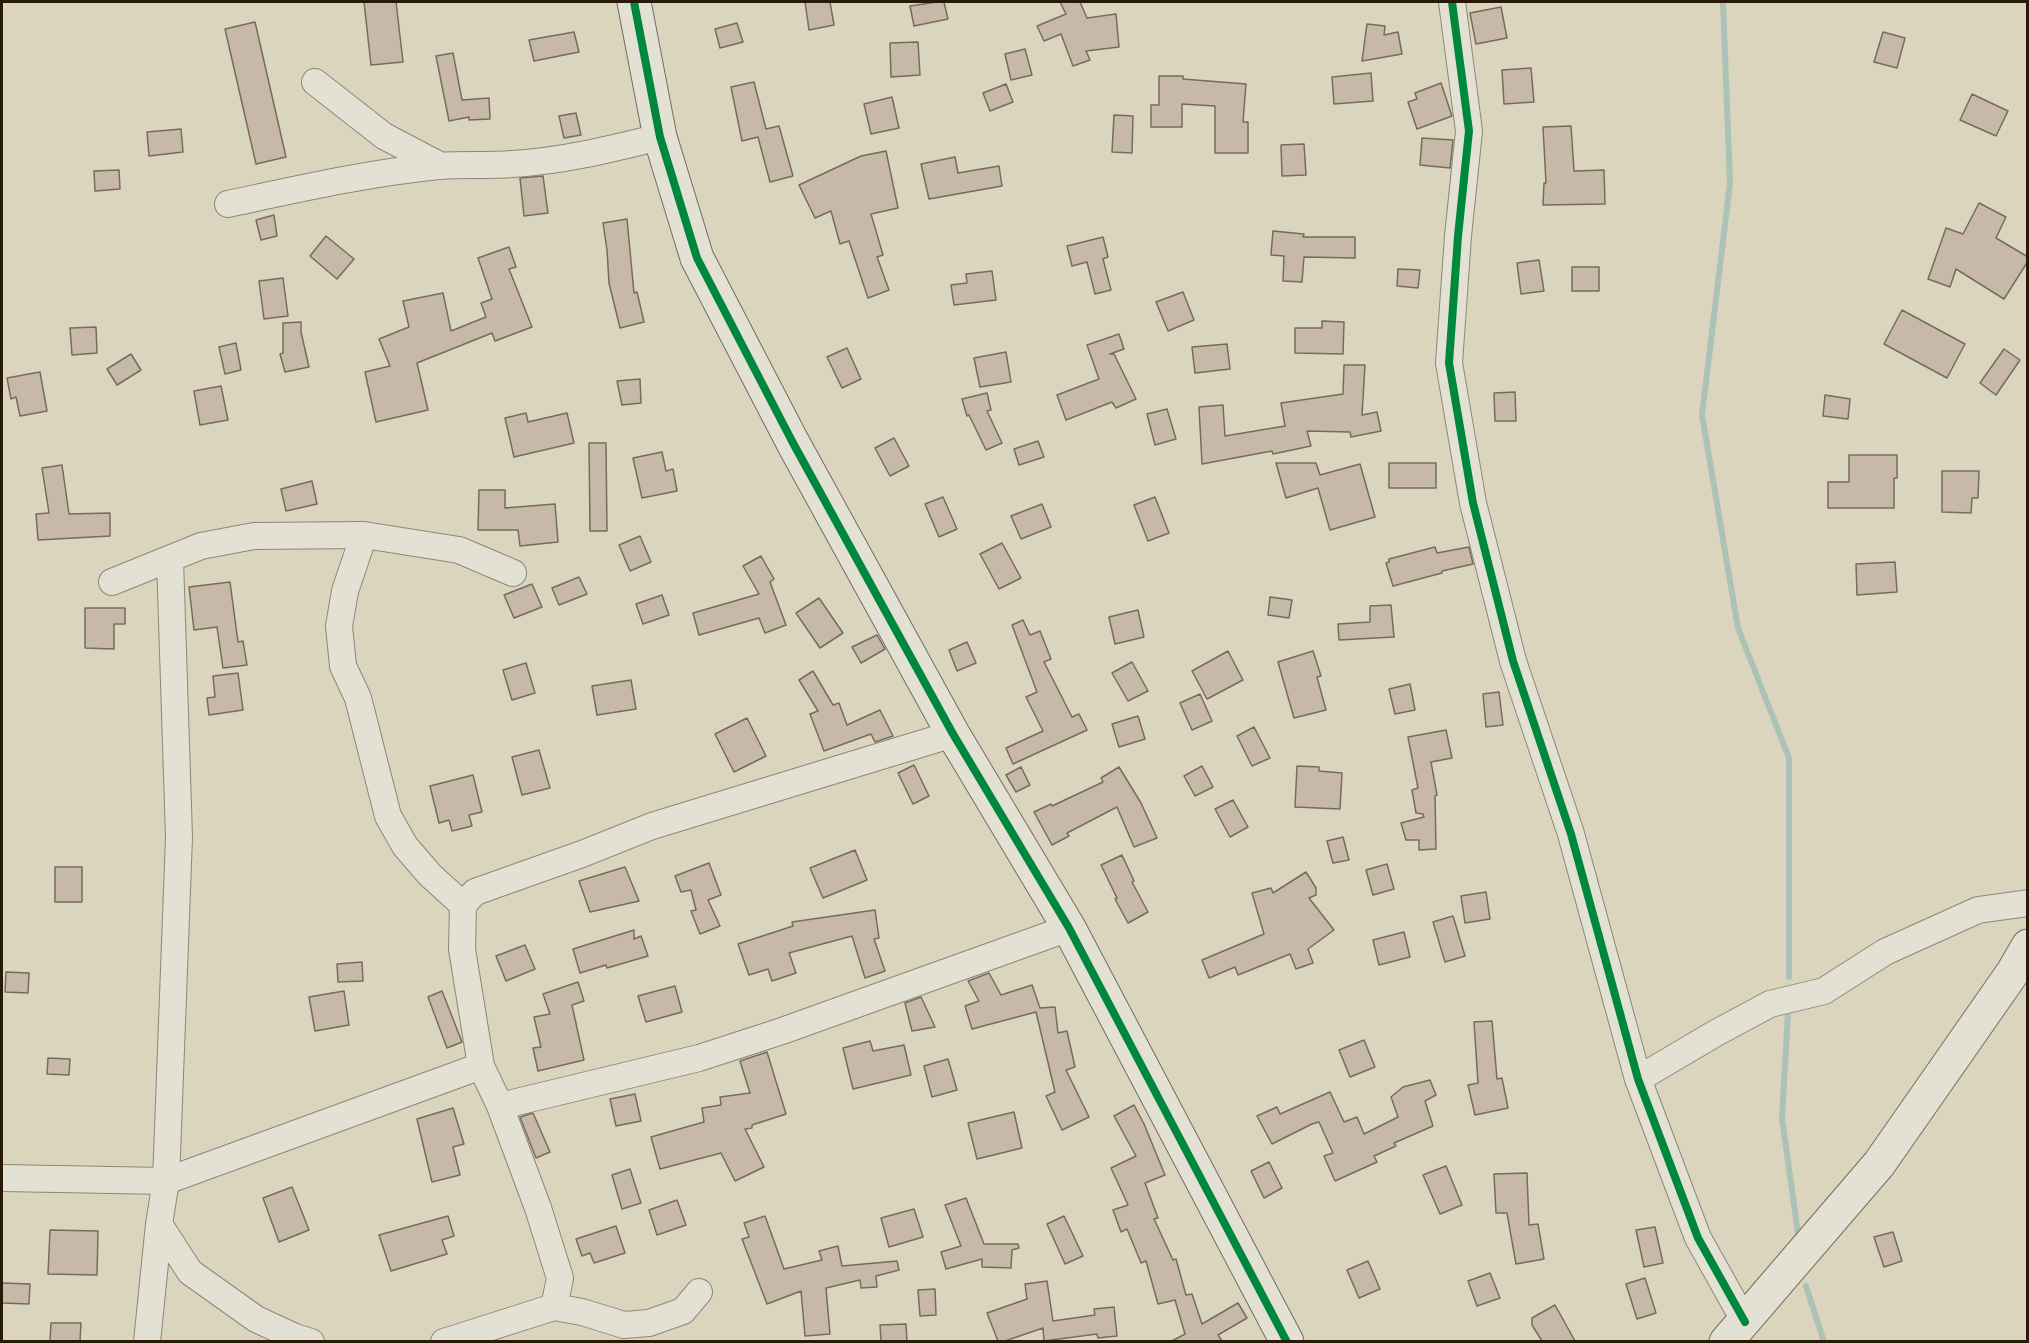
<!DOCTYPE html>
<style>
body{margin:0}
#map{position:relative;width:2029px;height:1343px;overflow:hidden;background:#dbd5be;font-family:"Old Standard TT",serif}
canvas{display:block}
.frame{position:absolute;inset:0;border:3px solid #291907;pointer-events:none}
</style>
<div id="map">
<canvas width="2029" height="1343"></canvas>
<div class="frame"></div>
</div>
<script>
const c = document.querySelector('canvas').getContext('2d');
c.lineJoin = 'round';
function trace(path, color, width, dash) {
  c.strokeStyle = color;
  c.lineWidth = width;
  c.lineCap = dash ? 'butt' : 'round';
  c.setLineDash(dash || []);
  c.stroke(path);
}
function fillPath(path, color) {
  c.fillStyle = color;
  c.fill(path, 'evenodd');
}
const stream = new Path2D(`
 M 1723,2 L 1730,183 L 1702,415 L 1738,628 L 1789,758 L 1789,977
 M 1788,1012 L 1782,1118 L 1799,1241
 M 1806,1286 L 1824,1342`);
const building = new Path2D(`
 M 364,2 L 396,2 L 403,62 L 371,65 Z
 M 805,2 L 830,2 L 834,25 L 809,30 Z
 M 937,2 L 944,2 L 948,19 L 914,26 L 910,6 Z
 M 1060,2 L 1080,2 L 1087,18 L 1116,14 L 1119,47 L 1086,51 L 1090,60 L 1073,66 L 1061,34 L 1044,41 L 1037,26 L 1066,14 Z
 M 1501,7 L 1507,38 L 1476,44 L 1470,13 Z
 M 255,22 L 286,157 L 256,164 L 225,29 Z
 M 737,23 L 743,42 L 720,48 L 715,29 Z
 M 1367,24 L 1385,26 L 1384,35 L 1398,32 L 1402,54 L 1362,61 Z
 M 574,32 L 579,52 L 534,61 L 529,40 Z
 M 1883,32 L 1905,38 L 1897,68 L 1874,62 Z
 M 918,42 L 920,75 L 891,77 L 890,43 Z
 M 1025,49 L 1032,75 L 1011,80 L 1005,54 Z
 M 453,53 L 462,100 L 489,98 L 490,119 L 469,120 L 469,117 L 449,121 L 436,56 Z
 M 1531,68 L 1534,102 L 1504,104 L 1502,70 Z
 M 1371,73 L 1373,101 L 1334,104 L 1332,77 Z
 M 1159,76 L 1183,76 L 1183,79 L 1246,84 L 1243,122 L 1248,122 L 1248,153 L 1215,153 L 1215,106 L 1182,104 L 1182,127 L 1151,127 L 1151,105 L 1159,105 Z
 M 754,82 L 766,129 L 779,126 L 793,176 L 770,182 L 758,137 L 742,141 L 731,87 Z
 M 1441,83 L 1452,116 L 1417,129 L 1408,102 L 1417,99 L 1415,93 Z
 M 1006,84 L 1013,102 L 990,111 L 983,93 Z
 M 1972,94 L 2008,111 L 1996,136 L 1960,120 Z
 M 892,97 L 899,128 L 871,134 L 864,104 Z
 M 576,113 L 581,135 L 564,138 L 559,116 Z
 M 1114,115 L 1133,116 L 1132,153 L 1112,152 Z
 M 1571,126 L 1574,171 L 1604,170 L 1605,204 L 1543,205 L 1544,183 L 1546,183 L 1543,127 Z
 M 181,129 L 183,152 L 149,156 L 147,132 Z
 M 1422,138 L 1453,140 L 1450,168 L 1420,165 Z
 M 1304,144 L 1306,175 L 1282,176 L 1281,145 Z
 M 886,151 L 898,208 L 871,214 L 883,255 L 877,257 L 889,290 L 868,298 L 849,241 L 840,244 L 831,211 L 815,218 L 799,185 L 861,156 Z
 M 955,157 L 958,173 L 999,166 L 1002,186 L 929,199 L 921,164 Z
 M 119,170 L 120,189 L 95,191 L 94,171 Z
 M 543,176 L 548,213 L 524,216 L 520,178 Z
 M 1979,203 L 2006,217 L 1996,238 L 2028,257 L 2028,261 L 2004,299 L 1956,269 L 1950,287 L 1928,279 L 1946,228 L 1963,234 Z
 M 274,215 L 277,236 L 261,240 L 256,220 Z
 M 627,219 L 634,293 L 637,292 L 644,322 L 620,328 L 609,283 L 607,250 L 603,223 Z
 M 1273,231 L 1304,234 L 1303,237 L 1355,237 L 1355,258 L 1304,257 L 1302,282 L 1283,281 L 1284,256 L 1271,255 Z
 M 326,236 L 354,259 L 337,279 L 310,256 Z
 M 1103,237 L 1108,257 L 1103,259 L 1111,290 L 1095,294 L 1087,262 L 1072,266 L 1067,246 Z
 M 509,247 L 516,267 L 509,269 L 532,327 L 495,341 L 492,333 L 417,363 L 428,410 L 376,422 L 365,372 L 390,366 L 379,339 L 409,327 L 403,301 L 443,293 L 451,331 L 486,317 L 481,303 L 492,299 L 478,258 Z
 M 1539,260 L 1544,291 L 1521,294 L 1517,263 Z
 M 1572,267 L 1599,267 L 1599,291 L 1572,291 Z
 M 1398,269 L 1420,270 L 1418,288 L 1397,286 Z
 M 992,271 L 996,300 L 954,305 L 951,285 L 967,283 L 966,274 Z
 M 283,278 L 288,316 L 264,319 L 259,281 Z
 M 1183,292 L 1194,320 L 1168,331 L 1156,302 Z
 M 1902,310 L 1965,344 L 1947,378 L 1884,344 Z
 M 1322,321 L 1344,322 L 1343,354 L 1295,353 L 1295,328 L 1322,328 Z
 M 301,322 L 301,332 L 309,367 L 285,372 L 280,354 L 283,353 L 283,323 Z
 M 96,327 L 97,353 L 72,355 L 70,328 Z
 M 1119,334 L 1124,349 L 1110,354 L 1114,354 L 1136,399 L 1116,408 L 1112,402 L 1066,420 L 1057,395 L 1099,379 L 1087,345 Z
 M 236,343 L 241,370 L 225,374 L 219,347 Z
 M 1227,344 L 1230,369 L 1195,373 L 1192,347 Z
 M 847,348 L 861,379 L 842,388 L 827,357 Z
 M 2004,349 L 2020,360 L 1996,395 L 1980,383 Z
 M 1006,352 L 1011,382 L 980,387 L 974,358 Z
 M 131,354 L 141,370 L 117,385 L 107,369 Z
 M 1344,365 L 1365,365 L 1362,415 L 1377,412 L 1381,431 L 1351,437 L 1350,432 L 1307,431 L 1311,446 L 1273,454 L 1272,451 L 1202,464 L 1199,407 L 1223,405 L 1225,436 L 1285,426 L 1281,403 L 1343,394 Z
 M 40,372 L 47,411 L 20,416 L 16,397 L 11,399 L 7,378 Z
 M 640,379 L 641,403 L 622,405 L 617,381 Z
 M 221,386 L 228,420 L 200,425 L 194,391 Z
 M 1515,392 L 1516,421 L 1495,421 L 1494,393 Z
 M 987,393 L 991,410 L 987,411 L 1002,443 L 986,450 L 969,415 L 967,416 L 962,399 Z
 M 1825,395 L 1850,399 L 1848,419 L 1823,416 Z
 M 1167,409 L 1176,439 L 1155,445 L 1147,414 Z
 M 526,413 L 528,422 L 567,413 L 574,443 L 514,457 L 505,418 Z
 M 894,438 L 909,466 L 890,476 L 875,448 Z
 M 1038,441 L 1044,457 L 1019,465 L 1014,449 Z
 M 589,443 L 606,443 L 607,531 L 590,531 Z
 M 662,452 L 666,471 L 673,469 L 677,491 L 642,498 L 633,458 Z
 M 1849,455 L 1897,455 L 1897,478 L 1894,478 L 1894,508 L 1828,508 L 1828,482 L 1849,482 Z
 M 1276,463 L 1316,463 L 1320,475 L 1360,464 L 1375,517 L 1330,530 L 1318,488 L 1286,498 Z
 M 1389,463 L 1436,463 L 1436,488 L 1389,488 Z
 M 62,465 L 69,514 L 110,513 L 110,536 L 38,540 L 36,514 L 49,513 L 42,468 Z
 M 1942,471 L 1979,471 L 1978,498 L 1972,498 L 1971,513 L 1942,512 Z
 M 312,481 L 317,504 L 286,511 L 281,489 Z
 M 479,490 L 505,490 L 505,508 L 555,504 L 558,542 L 520,546 L 518,530 L 478,530 Z
 M 943,497 L 957,529 L 939,537 L 925,504 Z
 M 1155,497 L 1169,533 L 1148,541 L 1134,505 Z
 M 1042,504 L 1051,527 L 1021,539 L 1011,516 Z
 M 640,536 L 651,562 L 630,571 L 619,545 Z
 M 1002,543 L 1021,578 L 999,589 L 980,554 Z
 M 1435,547 L 1437,553 L 1469,547 L 1473,564 L 1442,571 L 1442,573 L 1393,586 L 1386,563 L 1389,562 L 1389,559 Z
 M 761,556 L 774,579 L 770,582 L 786,625 L 765,633 L 759,618 L 699,635 L 693,613 L 759,594 L 743,566 Z
 M 1895,562 L 1897,592 L 1857,595 L 1856,564 Z
 M 579,577 L 587,594 L 559,605 L 552,588 Z
 M 230,582 L 238,642 L 243,641 L 247,665 L 223,668 L 217,627 L 194,630 L 189,587 Z
 M 532,584 L 542,607 L 514,618 L 504,595 Z
 M 662,595 L 669,615 L 643,624 L 636,604 Z
 M 1270,597 L 1292,600 L 1289,618 L 1268,615 Z
 M 819,598 L 843,633 L 820,648 L 796,613 Z
 M 1391,605 L 1394,637 L 1339,640 L 1338,624 L 1370,622 L 1370,606 Z
 M 85,608 L 125,608 L 125,624 L 114,624 L 114,649 L 85,648 Z
 M 1138,610 L 1144,637 L 1115,644 L 1109,617 Z
 M 1023,620 L 1030,635 L 1040,631 L 1051,659 L 1044,662 L 1072,717 L 1079,714 L 1087,730 L 1013,764 L 1006,748 L 1043,731 L 1026,697 L 1037,692 L 1012,625 Z
 M 877,635 L 885,649 L 861,663 L 852,647 Z
 M 967,642 L 976,663 L 957,671 L 949,650 Z
 M 1228,651 L 1243,680 L 1207,699 L 1192,671 Z
 M 1313,651 L 1321,676 L 1317,677 L 1326,710 L 1294,718 L 1278,662 Z
 M 1132,662 L 1148,691 L 1128,701 L 1112,673 Z
 M 526,663 L 535,693 L 512,700 L 503,670 Z
 M 813,671 L 833,705 L 839,703 L 847,725 L 880,710 L 893,736 L 875,742 L 871,734 L 824,751 L 810,714 L 818,711 L 799,680 Z
 M 238,673 L 243,710 L 209,715 L 207,698 L 215,697 L 213,676 Z
 M 631,680 L 636,709 L 597,715 L 592,686 Z
 M 1410,684 L 1415,710 L 1395,714 L 1389,689 Z
 M 1499,692 L 1503,725 L 1486,727 L 1483,694 Z
 M 1200,694 L 1212,721 L 1192,730 L 1180,703 Z
 M 1138,716 L 1145,739 L 1119,747 L 1112,724 Z
 M 747,718 L 766,756 L 734,772 L 715,734 Z
 M 1254,727 L 1270,758 L 1252,766 L 1237,736 Z
 M 1446,730 L 1452,758 L 1431,762 L 1437,795 L 1435,796 L 1436,849 L 1419,850 L 1419,840 L 1406,840 L 1401,823 L 1424,817 L 1423,814 L 1416,813 L 1412,790 L 1418,788 L 1408,737 Z
 M 539,750 L 550,788 L 522,795 L 512,757 Z
 M 914,765 L 929,796 L 913,804 L 898,773 Z
 M 1202,766 L 1213,787 L 1195,796 L 1184,776 Z
 M 1297,766 L 1319,767 L 1319,771 L 1342,773 L 1340,809 L 1295,807 Z
 M 1021,767 L 1030,785 L 1016,792 L 1006,775 Z
 M 1119,767 L 1141,803 L 1157,838 L 1134,847 L 1117,807 L 1067,833 L 1069,836 L 1052,845 L 1034,812 L 1051,804 L 1052,806 L 1103,782 L 1101,778 Z
 M 473,775 L 482,812 L 469,815 L 472,826 L 452,831 L 449,820 L 439,823 L 430,786 Z
 M 1233,800 L 1248,827 L 1230,837 L 1215,809 Z
 M 1343,837 L 1349,860 L 1333,863 L 1327,841 Z
 M 855,850 L 867,880 L 823,898 L 810,868 Z
 M 1122,855 L 1134,881 L 1132,882 L 1148,912 L 1128,923 L 1115,899 L 1117,898 L 1101,865 Z
 M 709,863 L 721,895 L 708,900 L 720,926 L 700,934 L 691,911 L 696,910 L 691,890 L 681,892 L 675,876 Z
 M 1387,864 L 1394,889 L 1373,895 L 1366,870 Z
 M 55,867 L 82,867 L 82,902 L 55,902 Z
 M 625,867 L 639,901 L 590,912 L 579,881 Z
 M 1306,872 L 1316,888 L 1316,895 L 1309,898 L 1334,930 L 1308,949 L 1313,963 L 1296,969 L 1290,954 L 1238,975 L 1235,967 L 1209,978 L 1202,960 L 1264,934 L 1252,893 L 1271,888 L 1273,893 Z
 M 1486,892 L 1490,919 L 1465,923 L 1461,896 Z
 M 875,910 L 879,938 L 874,939 L 885,971 L 865,978 L 852,936 L 789,953 L 796,973 L 772,981 L 768,969 L 749,975 L 738,944 L 793,926 L 792,922 Z
 M 1453,916 L 1465,956 L 1445,962 L 1433,922 Z
 M 634,930 L 634,939 L 641,936 L 648,956 L 607,968 L 606,965 L 580,973 L 573,949 Z
 M 1404,932 L 1410,957 L 1379,965 L 1373,940 Z
 M 525,945 L 535,969 L 506,981 L 496,956 Z
 M 362,962 L 363,981 L 338,982 L 337,964 Z
 M 6,972 L 29,973 L 28,993 L 5,992 Z
 M 989,973 L 1001,995 L 1032,985 L 1040,1008 L 1055,1007 L 1058,1033 L 1067,1031 L 1075,1067 L 1066,1070 L 1089,1117 L 1062,1130 L 1046,1096 L 1055,1092 L 1036,1012 L 972,1029 L 965,1006 L 979,1001 L 968,981 Z
 M 578,982 L 584,1001 L 572,1005 L 584,1060 L 538,1071 L 533,1048 L 541,1047 L 534,1017 L 550,1014 L 543,994 Z
 M 675,986 L 682,1012 L 646,1022 L 638,996 Z
 M 344,991 L 349,1025 L 315,1031 L 309,997 Z
 M 442,991 L 462,1042 L 447,1048 L 428,997 Z
 M 921,997 L 935,1027 L 912,1031 L 905,1003 Z
 M 1492,1021 L 1497,1079 L 1502,1078 L 1508,1108 L 1475,1115 L 1468,1085 L 1478,1083 L 1474,1022 Z
 M 1364,1040 L 1375,1067 L 1350,1077 L 1339,1050 Z
 M 870,1041 L 873,1051 L 904,1045 L 911,1075 L 853,1089 L 843,1048 Z
 M 767,1052 L 786,1114 L 752,1125 L 752,1128 L 745,1129 L 764,1167 L 735,1181 L 721,1153 L 660,1169 L 651,1137 L 704,1122 L 702,1108 L 721,1105 L 720,1097 L 750,1093 L 740,1061 Z
 M 48,1058 L 70,1059 L 69,1075 L 47,1074 Z
 M 948,1059 L 957,1090 L 932,1097 L 924,1066 Z
 M 1430,1080 L 1436,1095 L 1425,1101 L 1433,1126 L 1394,1143 L 1396,1146 L 1374,1156 L 1377,1162 L 1335,1181 L 1324,1156 L 1333,1153 L 1319,1122 L 1312,1124 L 1272,1144 L 1257,1116 L 1277,1107 L 1280,1114 L 1330,1092 L 1344,1122 L 1357,1117 L 1364,1134 L 1398,1117 L 1391,1097 L 1403,1087 Z
 M 635,1094 L 641,1121 L 616,1126 L 610,1099 Z
 M 1134,1105 L 1144,1124 L 1165,1175 L 1145,1183 L 1158,1218 L 1154,1219 L 1173,1260 L 1176,1259 L 1186,1295 L 1192,1294 L 1202,1324 L 1238,1303 L 1247,1318 L 1218,1335 L 1222,1341 L 1172,1341 L 1185,1334 L 1175,1300 L 1158,1304 L 1146,1261 L 1141,1263 L 1127,1229 L 1121,1232 L 1113,1210 L 1128,1205 L 1111,1168 L 1136,1156 L 1114,1116 Z
 M 453,1108 L 464,1144 L 453,1147 L 460,1175 L 432,1182 L 417,1119 Z
 M 1014,1112 L 1022,1148 L 977,1159 L 968,1123 Z
 M 533,1113 L 550,1152 L 536,1158 L 520,1117 Z
 M 1269,1162 L 1282,1188 L 1264,1198 L 1251,1171 Z
 M 1446,1166 L 1462,1205 L 1440,1214 L 1423,1175 Z
 M 630,1169 L 641,1203 L 622,1209 L 612,1175 Z
 M 1527,1173 L 1529,1225 L 1538,1224 L 1544,1259 L 1516,1264 L 1507,1213 L 1496,1213 L 1494,1174 Z
 M 292,1187 L 309,1230 L 279,1242 L 263,1198 Z
 M 966,1198 L 984,1244 L 1018,1244 L 1019,1248 L 1012,1250 L 1011,1268 L 982,1267 L 982,1259 L 946,1269 L 941,1252 L 961,1246 L 945,1205 Z
 M 677,1200 L 686,1225 L 657,1235 L 649,1210 Z
 M 914,1209 L 923,1237 L 889,1247 L 881,1218 Z
 M 448,1216 L 454,1236 L 442,1240 L 447,1254 L 391,1271 L 379,1235 Z
 M 765,1216 L 784,1269 L 822,1260 L 819,1251 L 838,1246 L 842,1266 L 897,1261 L 899,1270 L 876,1276 L 877,1287 L 861,1288 L 860,1280 L 826,1288 L 830,1334 L 805,1336 L 801,1291 L 767,1304 L 742,1239 L 749,1237 L 744,1223 Z
 M 1064,1216 L 1083,1256 L 1065,1264 L 1047,1224 Z
 M 616,1226 L 625,1253 L 594,1263 L 590,1253 L 582,1256 L 576,1239 Z
 M 1655,1227 L 1663,1263 L 1644,1267 L 1636,1230 Z
 M 50,1230 L 98,1231 L 97,1275 L 48,1274 Z
 M 1893,1232 L 1902,1261 L 1884,1267 L 1874,1237 Z
 M 1368,1261 L 1380,1289 L 1359,1298 L 1347,1270 Z
 M 1490,1273 L 1500,1298 L 1477,1306 L 1468,1281 Z
 M 1645,1278 L 1656,1313 L 1637,1319 L 1626,1284 Z
 M 1047,1281 L 1053,1321 L 1095,1315 L 1094,1309 L 1114,1307 L 1117,1336 L 1098,1338 L 1097,1334 L 1044,1341 L 1043,1328 L 1005,1341 L 998,1341 L 987,1313 L 1027,1299 L 1025,1284 Z
 M 2,1283 L 30,1284 L 29,1304 L 2,1303 Z
 M 935,1289 L 936,1315 L 920,1316 L 918,1290 Z
 M 1555,1305 L 1575,1341 L 1542,1341 L 1532,1325 L 1532,1318 Z
 M 51,1323 L 81,1323 L 80,1341 L 50,1341 Z
 M 906,1324 L 907,1341 L 881,1341 L 880,1325 Z`);
const street = new Path2D(`
 M 1452,2 L 1469,131 L 1458,236 L 1449,363 L 1473,503 L 1513,661 L 1571,834 L 1638,1079 L 1698,1238 L 1745,1322
 M 315,82 L 384,136 L 441,166
 M 228,204 C 298,189 368,173 439,166 C 463,164 488,166 512,164 C 563,161 611,149 660,137
 M 364,535 L 345,591 L 339,626 L 343,666 L 358,698 L 388,816 L 405,846 L 430,875 L 463,905
 M 112,582 L 201,546 L 254,536 L 364,535 L 459,550 L 513,573
 M 1638,1079 L 1716,1033 L 1770,1004 L 1824,991 L 1885,952 L 1978,910 L 2028,903
 M 500,1106 L 699,1058 L 782,1031 L 1069,928
 M 2,1178 L 166,1181 L 481,1066
 M 159,1224 L 190,1272 L 256,1319 L 295,1337 L 311,1342
 M 554,1307 L 582,1312 L 624,1325 L 649,1323 L 683,1311 L 699,1292
 M 147,1342 L 159,1224 L 166,1181 L 179,837 L 170,559
 M 444,1342 L 554,1307 L 560,1278 L 538,1208 L 500,1106 L 481,1066 L 462,949 L 463,905 L 475,892 L 582,854 L 652,826 L 953,734`);
const secondary = new Path2D(`
 M 634,2 L 660,137 L 697,258 L 793,443 L 953,734 L 1069,928 L 1287,1342
 M 1726,1342 L 1879,1164 L 2013,972 L 2028,946`);
const cycleway = new Path2D(`
 M 634,2 L 660,137 L 697,258 L 793,443 L 953,734 L 1069,928 L 1287,1342
 M 1452,2 L 1469,131 L 1458,236 L 1449,363 L 1473,503 L 1513,661 L 1571,834 L 1638,1079 L 1698,1238 L 1745,1322`);
trace(stream, '#acc2b6', 6);
fillPath(building, '#c8b8a8');
trace(building, '#736d5f', 1.5);
trace(street, '#8c8778', 28);
trace(secondary, '#736d5f', 35);
trace(street, '#e3e0d4', 26);
trace(secondary, '#e3e0d4', 33);
trace(cycleway, '#00873e', 8);
</script>
